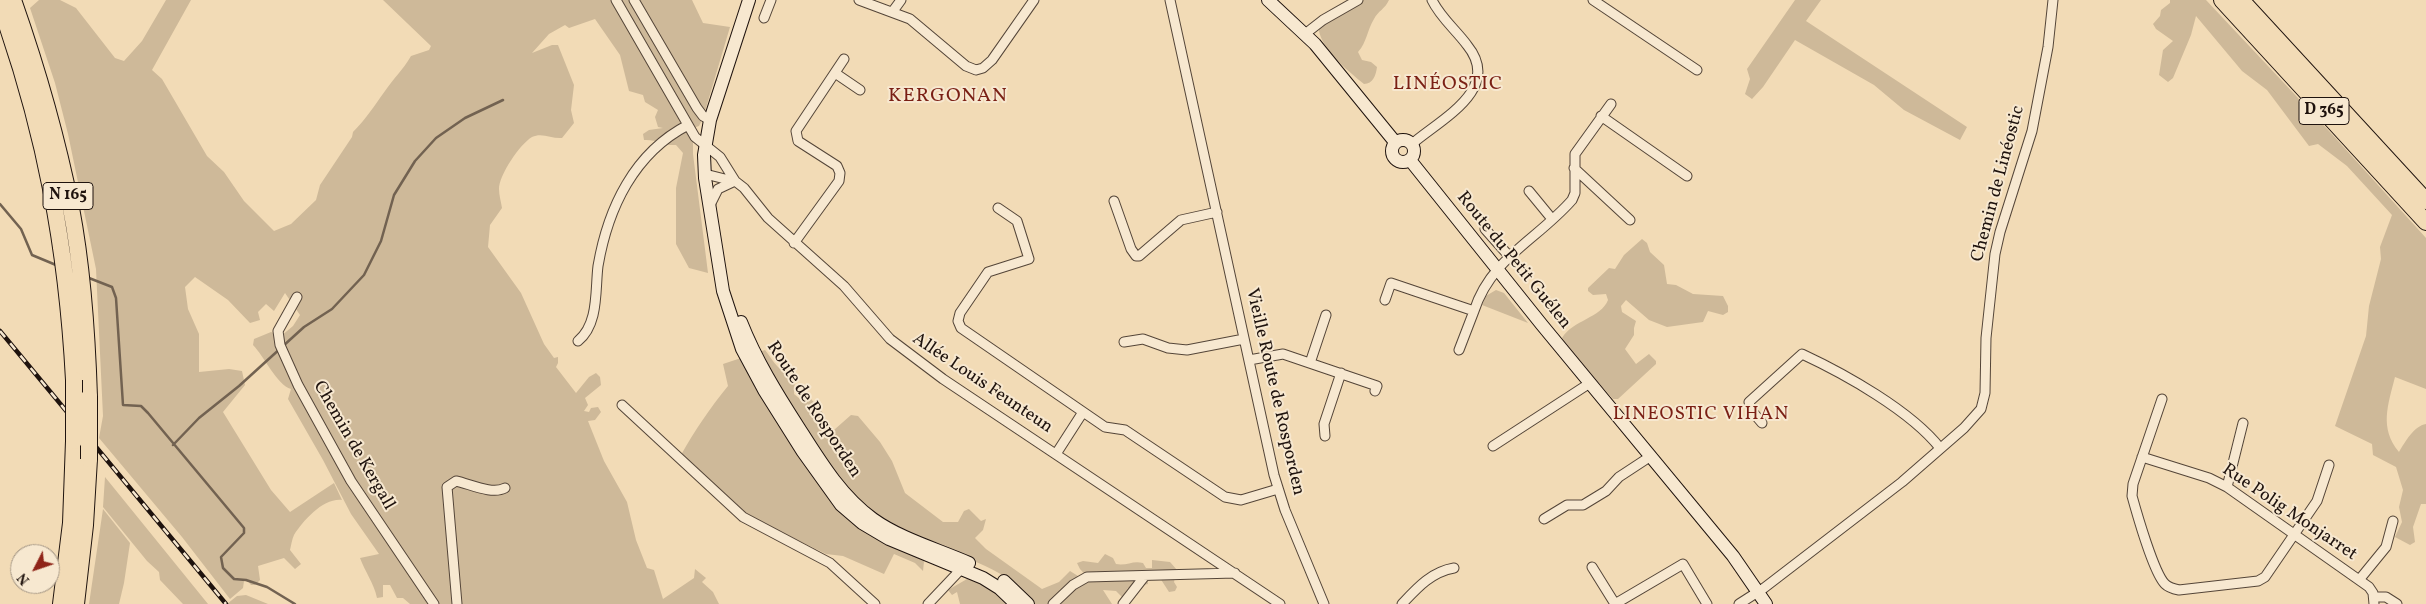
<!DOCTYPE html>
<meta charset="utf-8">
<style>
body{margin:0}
#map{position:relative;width:2426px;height:604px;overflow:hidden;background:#f2dbb6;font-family:Vollkorn,serif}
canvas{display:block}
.north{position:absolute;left:10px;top:544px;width:50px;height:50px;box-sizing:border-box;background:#f7e8d0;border:1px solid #a19382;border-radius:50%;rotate:229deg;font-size:14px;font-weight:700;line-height:20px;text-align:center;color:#1f130e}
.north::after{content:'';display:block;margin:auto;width:18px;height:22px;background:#8f2418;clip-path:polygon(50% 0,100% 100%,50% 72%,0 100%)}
</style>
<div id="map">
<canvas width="2426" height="604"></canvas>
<div class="north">N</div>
</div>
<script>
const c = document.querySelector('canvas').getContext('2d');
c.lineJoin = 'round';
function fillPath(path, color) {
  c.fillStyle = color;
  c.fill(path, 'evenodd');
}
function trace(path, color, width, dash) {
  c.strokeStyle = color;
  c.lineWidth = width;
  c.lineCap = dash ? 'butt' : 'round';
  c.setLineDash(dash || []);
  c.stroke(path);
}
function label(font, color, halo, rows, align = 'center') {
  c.font = font + ' Vollkorn,serif';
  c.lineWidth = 4;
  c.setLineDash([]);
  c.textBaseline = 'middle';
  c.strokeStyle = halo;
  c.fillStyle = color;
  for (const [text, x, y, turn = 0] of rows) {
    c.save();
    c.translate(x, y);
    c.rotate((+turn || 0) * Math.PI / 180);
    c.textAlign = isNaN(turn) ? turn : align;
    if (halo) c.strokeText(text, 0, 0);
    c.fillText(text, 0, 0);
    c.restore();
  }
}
const green = new Path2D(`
 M 39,0 L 60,0 L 76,8 L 115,58 L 124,61 L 142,41 L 166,0 L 191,0 L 152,70 L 162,79 L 207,156 L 224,172 L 244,201 L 274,231 L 291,224 L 316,200 L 320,185 L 352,137 L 353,132 C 366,119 374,106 385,91 C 393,79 403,70 411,56 L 429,50 L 431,46 L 383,0 L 692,0 L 703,23 L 730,27 L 703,118 L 699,126 L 693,128 L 693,154 L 708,273 L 689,268 L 676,244 L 676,188 L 683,153 L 676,145 C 664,146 656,139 644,140 L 643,134 L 649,130 L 663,128 L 658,127 L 655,117 L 658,110 L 645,102 L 643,95 L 629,91 L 620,55 L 595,19 L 569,28 L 565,25 L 549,34 L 532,53 L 552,45 L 558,45 L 574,85 L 571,110 L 574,123 L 562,138 C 552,139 542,132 532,137 C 520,144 499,175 499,189 C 499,195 501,202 502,208 L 490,225 L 488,247 L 521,293 L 544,344 L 554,358 L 558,357 L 558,363 L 556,367 L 576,393 L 589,377 L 596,373 L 600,377 L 601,385 L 585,398 L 588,405 L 584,411 L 589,412 L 591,408 L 598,407 L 601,412 L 595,420 L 588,421 L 604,461 L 627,502 L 636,540 L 647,568 L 654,570 L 663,599 L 694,578 L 695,569 L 706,578 L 702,582 L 713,592 L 719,604 L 410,604 L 403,598 L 397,598 L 390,585 L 383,585 L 383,597 L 377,598 C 374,583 365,572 360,558 L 379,554 L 351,514 L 323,460 L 288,399 L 291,389 C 277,385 264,356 253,345 L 254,339 L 271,332 L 281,336 L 293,326 L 300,315 L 285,293 L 274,311 L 266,304 L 258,312 L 260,320 L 250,323 L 228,300 L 195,277 L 185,287 L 188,309 L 199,334 L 199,372 L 229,369 L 242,371 L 245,385 L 223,412 L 271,490 L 290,512 L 334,483 L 342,500 C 323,498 304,520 294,535 C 292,539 291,546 290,550 L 301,564 L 295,569 L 284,558 L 258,566 L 260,580 L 255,585 L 251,585 L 247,580 L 244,581 L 243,588 L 230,599 L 182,537 L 99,438 L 103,416 L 96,269 L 68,134 L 55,83 L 30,8 Z
 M 1362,0 L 1389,0 C 1385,9 1378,11 1374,19 C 1367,30 1367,42 1358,52 L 1362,60 L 1371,62 L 1377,67 C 1376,75 1373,84 1364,84 C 1347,70 1319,48 1318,25 Z
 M 1795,0 L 1821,0 L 1806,21 L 1967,127 L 1960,140 L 1904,110 L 1874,85 L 1795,40 L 1763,87 L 1752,99 L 1745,94 L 1750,79 L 1747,69 Z
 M 2170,0 L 2206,0 L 2330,132 L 2426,238 L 2426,389 L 2395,377 C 2388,405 2379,428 2399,452 C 2405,442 2414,426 2426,424 L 2426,504 L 2421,504 L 2413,527 L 2415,542 L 2410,545 L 2395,537 L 2402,522 L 2399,507 L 2403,490 L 2396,467 L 2373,455 L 2372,444 L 2335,426 L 2366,336 L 2369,306 L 2381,259 L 2380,247 L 2392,215 L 2347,166 L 2318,144 L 2309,146 L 2267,90 L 2242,71 L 2196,16 L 2191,35 L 2173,78 L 2168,82 L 2159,75 L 2163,50 L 2173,41 L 2156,29 L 2153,24 L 2160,16 L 2161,10 L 2170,3 Z
 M 1642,239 L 1647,243 L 1650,252 L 1664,265 L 1667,284 L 1676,285 L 1693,294 L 1723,296 L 1728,306 L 1728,312 L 1723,315 L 1708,311 L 1703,322 L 1667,327 L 1649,320 L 1626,300 L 1621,306 L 1622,312 L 1636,321 L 1634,328 L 1634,335 L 1625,349 L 1636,364 L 1649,354 L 1656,361 L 1656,364 L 1618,399 L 1613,399 L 1569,349 L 1562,338 C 1573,320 1601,318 1608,300 L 1606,294 L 1593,295 L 1588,291 L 1588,288 L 1609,268 L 1615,269 L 1624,255 Z
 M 1496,290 L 1504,293 L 1528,323 L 1482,305 L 1484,297 Z
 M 765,350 C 769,355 773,362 778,367 C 784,372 790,372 795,379 L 794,394 L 800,399 L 811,399 L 823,413 L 823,431 L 826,437 L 851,415 L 858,416 L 880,442 L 892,461 L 905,493 L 943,522 L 958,522 L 964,511 L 969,509 L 981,521 L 986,519 L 983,530 L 975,538 L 986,549 L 1042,589 L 1059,582 L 1070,571 L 1078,576 L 1080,584 L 1091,581 L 1080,569 L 1077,563 L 1083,561 L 1098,563 L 1105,554 L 1113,558 L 1116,564 C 1127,566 1133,560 1143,563 L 1146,568 L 1152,568 L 1152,560 L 1170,562 L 1177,570 L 1174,582 L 1177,587 L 1175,591 L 1169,592 L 1160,578 L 1148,577 L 1148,584 L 1128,588 L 1122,597 L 1116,591 L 1103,590 L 1112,604 L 1034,604 C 1010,569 964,558 926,543 L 923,571 L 915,563 L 894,554 L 884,574 L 843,556 L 826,554 L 747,515 L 681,455 C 695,430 710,408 728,386 L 723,364 Z
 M 105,477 L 208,604 L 183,604 L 160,580 L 159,572 L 147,561 L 103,507 Z
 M 103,509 L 130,543 L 124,583 L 119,604 L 89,604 Z
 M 967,579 C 982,579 1001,593 1010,604 L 960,604 L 957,592 L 952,595 L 948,590 Z
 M 246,595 L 268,604 L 227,604 L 237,596 Z`);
const stream = new Path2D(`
 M 0,204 L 21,229 L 32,255 L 56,265
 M 89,278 L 112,287 L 116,298 L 123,405 L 141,406 L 148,413 L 244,528 L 244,533 L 221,557 L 223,568 L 234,579 L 246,580 L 267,587 L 295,604
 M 173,445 L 199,418 L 239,386 L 304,327 L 332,309 L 364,275 L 381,241 L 394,195 L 415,161 L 436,138 L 465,118 L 503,100`);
const street = new Path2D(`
 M 616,0 L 695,137 L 720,157 L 735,181 L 744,188 L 768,218 L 844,286 L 890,339 L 943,379 L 1280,604
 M 634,0 L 697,108 L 703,116 L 710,120
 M 859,0 L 910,19 L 966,66 L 976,70 L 983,68 L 992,60 L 1034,0
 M 1170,0 L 1274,475 L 1285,510 L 1324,604
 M 1593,0 L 1697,70
 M 893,11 L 901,0
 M 764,18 L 771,0
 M 1305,34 L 1323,20 L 1358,0
 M 835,73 L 860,90
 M 1601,116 L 1687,176
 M 1412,144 C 1441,119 1503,89 1467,45 C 1456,30 1440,17 1432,0
 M 1574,168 L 1630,220
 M 705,174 L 733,181
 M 1529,191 L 1552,219
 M 1114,201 L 1131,249 L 1136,256 L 1139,256 L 1181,220 L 1217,212
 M 710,205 L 718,189 L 735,181
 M 998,208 L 1017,221 L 1029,259 L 988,272 L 960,313 L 958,321 L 961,328 L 1105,427 L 1125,430 L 1225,497 L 1241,500 L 1278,489
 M 1485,229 L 1509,256
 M 794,243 L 839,181 L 840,173 L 837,166 L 798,141 L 796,131 L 844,59
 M 297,297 L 278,331 L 280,345 L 298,385 L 351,481 L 434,604
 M 1385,300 L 1391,283 L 1474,311 C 1491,258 1537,240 1572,200 L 1575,193 L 1575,154 L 1611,104
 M 578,341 C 599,324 595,290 598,266 C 608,208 634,153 688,125
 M 1124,342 L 1143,339 L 1168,348 L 1187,350 L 1244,339
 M 1459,350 L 1474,311
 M 1249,360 L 1283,354 L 1377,386 L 1375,391
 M 1310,363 L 1326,315
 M 2162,399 L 2133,484 L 2132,496 C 2137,514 2154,573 2165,584 C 2169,588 2174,589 2179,590 L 2258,581 L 2265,577 L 2317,501 L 2329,465
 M 622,405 L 743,517 L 830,563 L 875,604
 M 1762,423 L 1751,410 L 1749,402 L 1802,354 C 1845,374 1911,411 1940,448
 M 1325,436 L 1324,424 L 1341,373
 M 1493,446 L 1590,383
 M 1056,454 L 1083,412
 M 2142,457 L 2209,478 L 2227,487 L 2369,587 L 2373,593 L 2374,604
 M 2227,487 L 2243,423
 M 1544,519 L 1567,505 L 1583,505 L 1606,491 L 1619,477 L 1651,456
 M 1592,567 L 1615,604
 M 2359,580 L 2386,547 L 2393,521
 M 2374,597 L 2386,597 L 2397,604
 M 457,604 L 447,487 L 456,481 C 470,484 492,495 505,488
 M 928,604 L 964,566
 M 1053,604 L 1073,585 L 1087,577 L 1235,573
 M 1123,604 L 1144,577
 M 1402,604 C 1417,588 1431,572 1454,568
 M 1615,604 L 1683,564 L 1707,604
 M 1739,604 L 1764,588 L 1902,482 L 1964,428 L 1981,409 L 1985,393 L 1986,338 L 1995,254 L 2000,232 L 2032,131 L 2048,47 L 2053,0`);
const secondary = new Path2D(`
 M 749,0 L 710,120 L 704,155 L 705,178 L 723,291 L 742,349 L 764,390 L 803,452 L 841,505 L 862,523 L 889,539 L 983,578 L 999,588 L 1016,604
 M 1268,0 L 1315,44 L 1395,142
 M1392 151a11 11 0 1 1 22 0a11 11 0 1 1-22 0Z
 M 1410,160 L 1542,325 L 1733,556 L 1766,604
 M 741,322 C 756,360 777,394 799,428 C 820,461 841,496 873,519 C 901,539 937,549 969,563
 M 1004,581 L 1028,604`);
const highway = new Path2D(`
 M 13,0 C 37,68 57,138 71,208 C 83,271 87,334 89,397
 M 2222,0 L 2426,222
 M 2241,0 L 2426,201
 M 0,5 C 45,130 67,248 74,380
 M 61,604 L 71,523 L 74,441
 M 76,604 L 85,525 L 89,459`);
const rail = new Path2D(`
 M 0,331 L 226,604`);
const highwayBridge = new Path2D(`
 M 74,380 L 74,441
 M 89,397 L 89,459`);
const shields = [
 [2324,111,50],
 [68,196,50]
];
const shieldNames = [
 ["D 365",2324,111],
 ["N 165",68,196]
];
const streetNames = [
 ["Chemin de Linéostic",1999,184,-75],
 ["Route du Petit Guélen",1513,261,51],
 ["Allée Louis Feunteun",982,384,34],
 ["Vieille Route de Rosporden",1274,392,77],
 ["Route de Rosporden",813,410,57],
 ["Chemin de Kergall",353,446,60],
 ["Rue Polig Monjarret",2289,513,34]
];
const neighbourhoodNames = [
 ["LINEOSTIC VIHAN",1701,416]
];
const quarterNames = [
 ["LINÉOSTIC",1448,85],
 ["KERGONAN",948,97]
];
fillPath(green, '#ceb999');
trace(stream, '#726251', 2.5);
trace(street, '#544538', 11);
trace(secondary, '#1f130e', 14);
trace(highway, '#1f130e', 18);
trace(street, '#f7e8d0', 9);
trace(secondary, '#f7e8d0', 12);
trace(highway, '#f2dbb6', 16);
trace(rail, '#1f130e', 4.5);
trace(rail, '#f7e8d0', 2.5, [8]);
trace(highwayBridge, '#1f130e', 18, []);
trace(highwayBridge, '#f2dbb6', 16);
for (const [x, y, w] of shields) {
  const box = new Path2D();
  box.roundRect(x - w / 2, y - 13.5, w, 27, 4);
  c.fillStyle = '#f7e8d0';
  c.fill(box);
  trace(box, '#1f130e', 1);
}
label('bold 16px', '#1f130e', null, shieldNames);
label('18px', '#1f130e', '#f7e8d0', streetNames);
c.letterSpacing = '1px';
label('19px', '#7a1f14', '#f7e8d0', neighbourhoodNames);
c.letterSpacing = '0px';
c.letterSpacing = '1px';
label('20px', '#7a1f14', '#f7e8d0', quarterNames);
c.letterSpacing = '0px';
</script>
